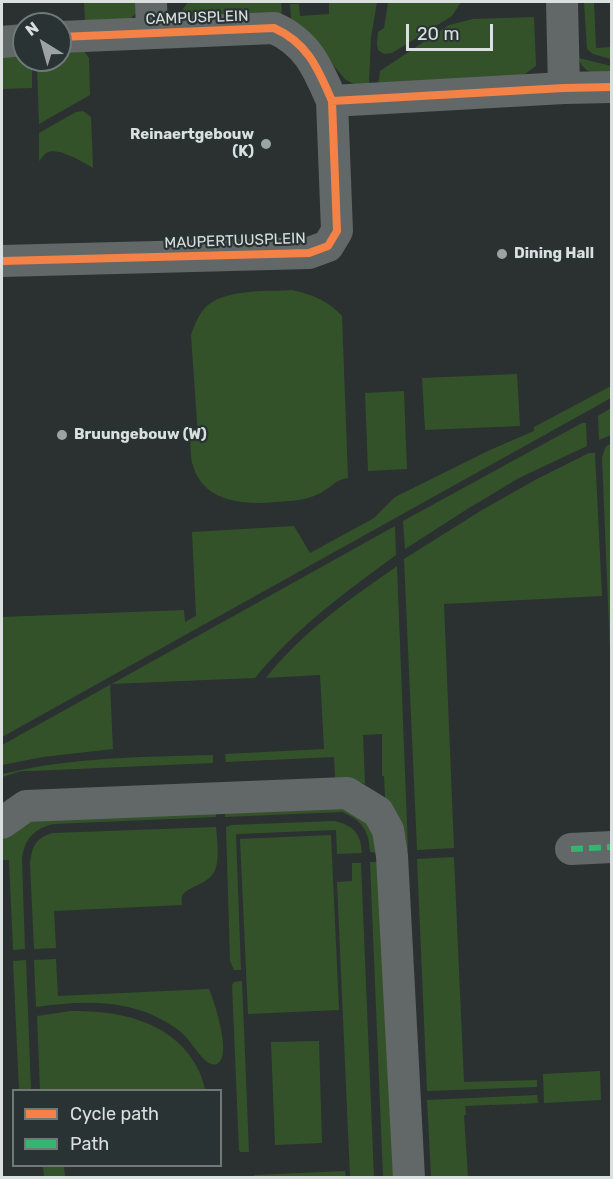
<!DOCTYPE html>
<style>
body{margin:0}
#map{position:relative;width:613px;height:1179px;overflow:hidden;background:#2b3131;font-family:Rubik,sans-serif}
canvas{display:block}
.frame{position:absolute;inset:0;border:3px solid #dae0e0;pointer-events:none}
.legend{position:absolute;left:12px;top:1089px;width:210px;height:78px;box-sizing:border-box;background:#293333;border:2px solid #707878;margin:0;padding:8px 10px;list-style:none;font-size:18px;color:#dae0e0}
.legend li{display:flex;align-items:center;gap:12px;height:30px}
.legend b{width:30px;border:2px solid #707878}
.north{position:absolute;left:12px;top:12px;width:60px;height:60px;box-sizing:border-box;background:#293333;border:2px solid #707878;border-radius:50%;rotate:323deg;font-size:16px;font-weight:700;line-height:24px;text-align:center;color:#dae0e0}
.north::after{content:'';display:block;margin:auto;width:21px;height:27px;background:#9da3a3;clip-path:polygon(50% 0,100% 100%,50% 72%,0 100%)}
.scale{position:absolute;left:406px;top:24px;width:87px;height:27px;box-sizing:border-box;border:3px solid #dae0e0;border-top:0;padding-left:8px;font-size:18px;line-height:21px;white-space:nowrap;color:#dae0e0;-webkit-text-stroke:4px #293333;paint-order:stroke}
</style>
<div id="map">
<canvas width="613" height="1179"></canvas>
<div class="frame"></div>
<ul class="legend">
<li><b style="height:8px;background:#f48246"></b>Cycle path</li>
<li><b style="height:8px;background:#33b770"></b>Path</li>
</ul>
<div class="north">N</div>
<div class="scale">20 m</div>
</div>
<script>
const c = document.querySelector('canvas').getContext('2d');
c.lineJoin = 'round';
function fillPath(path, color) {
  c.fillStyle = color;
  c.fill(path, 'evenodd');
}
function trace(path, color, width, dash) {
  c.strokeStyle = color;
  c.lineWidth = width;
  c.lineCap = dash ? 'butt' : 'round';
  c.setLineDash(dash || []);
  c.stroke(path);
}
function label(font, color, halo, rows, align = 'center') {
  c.font = font + ' Rubik,sans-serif';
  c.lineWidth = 4.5;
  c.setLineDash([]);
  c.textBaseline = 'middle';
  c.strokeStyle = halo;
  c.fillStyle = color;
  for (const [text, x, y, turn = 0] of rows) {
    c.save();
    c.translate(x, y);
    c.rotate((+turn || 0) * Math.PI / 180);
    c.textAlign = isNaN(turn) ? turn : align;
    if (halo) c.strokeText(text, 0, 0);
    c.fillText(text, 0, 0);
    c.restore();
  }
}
const green = new Path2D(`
 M 84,2 L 142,2 L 138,11 L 130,19 L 85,23 Z
 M 188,2 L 281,2 L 282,11 L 280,16 L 177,17 Z
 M 329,2 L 377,2 L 371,37 L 369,84 L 354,84 L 346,80 L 299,25 L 291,19 L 290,4 L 299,4 L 300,16 L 329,14 Z
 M 387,2 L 461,2 L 452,16 L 392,53 L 384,54 L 378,50 L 377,44 L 378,32 L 384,28 L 388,3 Z
 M 577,2 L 579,58 L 611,66 L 611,76 C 596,74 584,74 578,58 Z
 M 584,2 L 594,2 L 596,48 L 611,47 L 611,59 L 593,54 L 587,49 Z
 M 534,17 L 536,66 L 522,76 L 377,84 L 379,80 L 380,71 L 449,25 L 473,19 Z
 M 83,50 L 89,58 L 90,95 L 39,124 L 37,67 L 40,60 L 60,60 L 60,51 Z
 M 24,53 L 24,60 L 31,60 L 32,62 L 32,88 L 2,89 L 2,54 Z
 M 83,111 L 91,117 L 93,168 C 83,162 57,146 46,153 C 45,154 40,160 39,161 L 39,133 L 76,112 Z
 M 292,290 C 311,294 329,301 342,316 L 348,478 C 335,479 328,491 316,495 C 304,501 288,501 275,502 C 243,505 204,502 193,466 C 190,457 191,447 190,438 L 198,437 L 191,335 C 194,326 198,316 204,309 C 222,288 267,292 292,290 Z
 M 517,374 L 520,426 L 425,430 L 422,378 Z
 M 611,386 L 611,398 L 2,737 L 2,617 L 184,610 L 185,622 L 196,616 L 192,532 L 294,526 L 310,553 L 374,518 L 395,497 L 490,450 L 534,431 L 534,427 Z
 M 404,391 L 407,469 L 368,471 L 365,393 Z
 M 611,408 L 611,435 L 599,440 L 598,416 Z
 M 582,423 L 586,423 L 587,446 L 519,478 L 469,508 L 405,549 L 403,521 Z
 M 611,444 L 611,676 L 602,457 L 606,446 Z
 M 589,453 L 595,453 L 602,596 L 444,604 L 454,848 L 417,850 L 404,559 L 482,510 L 537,479 Z
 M 395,526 L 396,555 C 344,593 296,628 255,678 L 110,684 L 113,749 L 43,757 L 2,765 L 2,745 Z
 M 397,566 L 408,850 L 405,850 L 385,798 L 384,776 L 382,776 L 382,734 L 363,735 L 365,784 L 353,780 L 335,778 L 334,757 L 226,762 L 225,754 L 324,749 L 320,675 L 266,678 C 302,632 350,599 397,566 Z
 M 213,755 L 213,763 L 31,771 L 22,771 L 2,777 L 2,774 L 7,773 C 74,757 144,757 213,755 Z
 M 333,803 L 366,815 L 381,853 L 370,852 C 369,831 362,820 342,812 L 225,817 L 225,808 Z
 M 216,808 L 216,817 L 54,824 C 35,828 24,839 22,859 L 25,949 L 13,950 L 9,860 L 2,860 L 2,834 L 32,818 Z
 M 334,821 C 353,825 361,833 362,853 L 337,854 L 336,830 L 236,834 L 241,970 L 234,970 L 230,961 L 226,827 L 231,825 Z
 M 216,827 C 217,839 220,859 215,870 C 209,885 187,886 182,896 C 181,899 182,902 182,905 L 54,911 L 56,948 L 34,949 L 30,864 C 32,847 35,838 53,833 Z
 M 331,835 L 339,1010 L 248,1014 L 240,839 Z
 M 454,857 L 464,1082 L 537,1080 L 537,1087 L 427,1091 L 417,859 Z
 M 370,862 L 381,862 L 394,1177 L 383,1177 Z
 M 352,863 L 361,863 L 374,1177 L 350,1177 L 337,882 L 352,881 Z
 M 56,959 L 58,996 L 209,989 C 214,1001 233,1056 217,1064 C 206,1069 192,1042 184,1035 C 179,1030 173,1026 166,1022 C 126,998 80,1001 36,1007 L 34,960 Z
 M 26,960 L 31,1090 L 19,1090 L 13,961 Z
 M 242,981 L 249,1152 L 240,1152 L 239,1150 L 232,985 L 234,982 Z
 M 71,1011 C 120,1010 176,1022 199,1071 C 202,1077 203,1083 205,1089 L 162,1090 L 40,1090 L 37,1016 Z
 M 319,1041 L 322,1143 L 275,1145 L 271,1042 Z
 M 600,1071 L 601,1100 L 544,1103 L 543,1074 Z
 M 537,1095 L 538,1103 L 522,1104 L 522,1103 L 520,1104 L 491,1105 L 490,1104 L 489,1105 L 465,1106 L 466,1114 L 464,1116 L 468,1177 L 431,1177 L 427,1100 Z
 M 43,1166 L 64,1166 L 65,1177 L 44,1177 Z
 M 345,1171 L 346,1177 L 254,1177 L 254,1175 Z`);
const minor = new Path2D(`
 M 151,2 L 152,33
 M 562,2 L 564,88
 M 60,37 L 274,28 C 308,43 318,69 332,101
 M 2,42 L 24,40
 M 2,261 L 309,253 L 328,246 L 337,231 L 332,101 L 564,88 L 612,87
 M 2,823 L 26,806 L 347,793 L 378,812 L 388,830 L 392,856 L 409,1178
 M 571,849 L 612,847`);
const quiet = new Path2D(`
 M 571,849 L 612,847`);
const cycleway = new Path2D(`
 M 60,37 L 274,28 C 308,43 318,69 332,101
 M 2,261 L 309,253 L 328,246 L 337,231 L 332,101 L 564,88 L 612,87`);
const markers = [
 [266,144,6,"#9da3a3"],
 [502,254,6,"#9da3a3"],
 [62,435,6,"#9da3a3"]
];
const streetNames = [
 ["CAMPUSPLEIN",197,18,-2],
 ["MAUPERTUUSPLEIN",235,241,-2]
];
const poiNames = [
 ["Reinaertgebouw",254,135,"right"],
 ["(K)",254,152,"right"],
 ["Dining Hall",514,254],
 ["Bruungebouw (W)",74,435]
];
fillPath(green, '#335229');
trace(minor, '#626767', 32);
trace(quiet, '#33b770', 6, [12, 6]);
trace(cycleway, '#f48246', 8);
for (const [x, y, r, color] of markers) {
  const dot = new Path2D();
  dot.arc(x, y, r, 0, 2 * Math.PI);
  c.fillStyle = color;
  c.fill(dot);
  trace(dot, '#293333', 2);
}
label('15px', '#dae0e0', '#293333', streetNames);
label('bold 15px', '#dae0e0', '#293333', poiNames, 'left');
</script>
